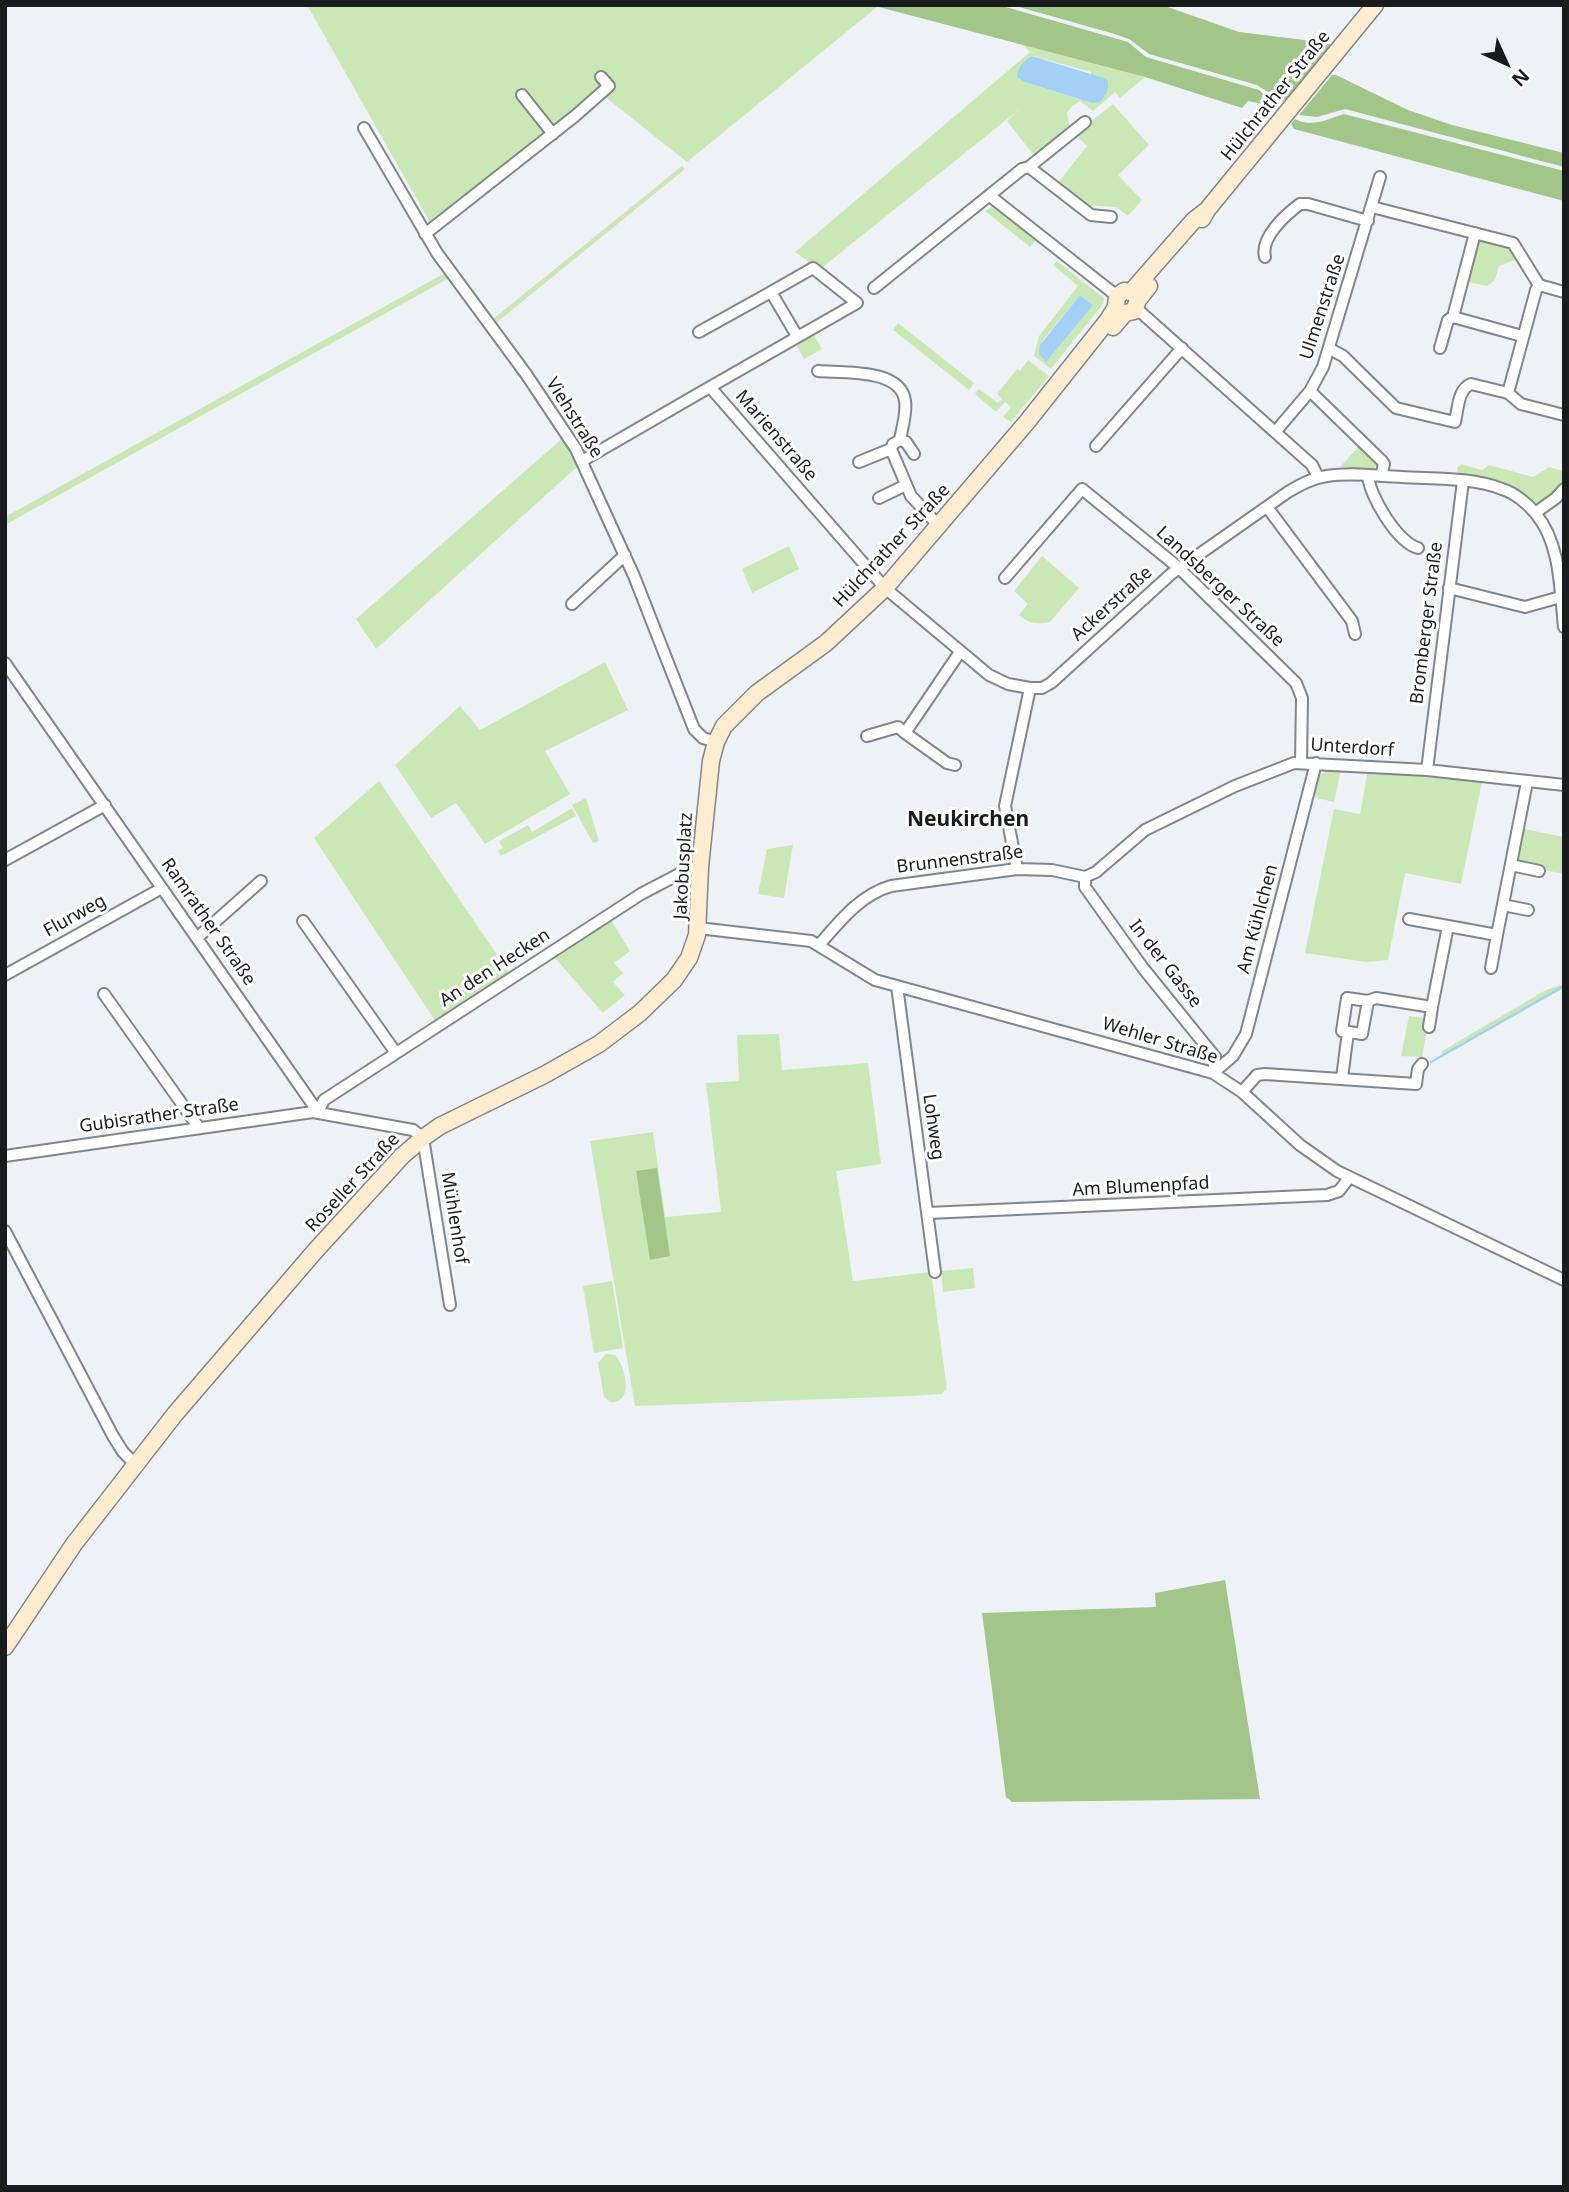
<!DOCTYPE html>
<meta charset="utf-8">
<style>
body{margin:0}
#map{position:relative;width:1569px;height:2192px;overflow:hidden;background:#eef2f7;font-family:"Noto Sans",sans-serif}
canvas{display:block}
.frame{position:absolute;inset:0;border:7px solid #1a1b1d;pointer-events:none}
.north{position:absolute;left:1471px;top:28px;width:70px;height:70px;-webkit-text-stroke:5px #fff;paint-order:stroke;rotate:135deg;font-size:19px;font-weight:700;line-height:28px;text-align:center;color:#1a1b1d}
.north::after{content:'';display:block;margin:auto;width:24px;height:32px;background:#1a1b1d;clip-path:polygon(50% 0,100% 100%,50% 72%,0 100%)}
</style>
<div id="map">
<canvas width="1569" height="2192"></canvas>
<div class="frame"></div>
<div class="north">N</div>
</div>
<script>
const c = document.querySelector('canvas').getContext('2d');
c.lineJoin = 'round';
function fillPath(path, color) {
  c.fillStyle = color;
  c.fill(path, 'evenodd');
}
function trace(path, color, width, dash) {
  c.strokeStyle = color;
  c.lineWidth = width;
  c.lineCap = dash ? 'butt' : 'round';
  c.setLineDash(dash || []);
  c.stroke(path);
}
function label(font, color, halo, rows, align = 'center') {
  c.font = font + ' "Noto Sans",sans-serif';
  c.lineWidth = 6;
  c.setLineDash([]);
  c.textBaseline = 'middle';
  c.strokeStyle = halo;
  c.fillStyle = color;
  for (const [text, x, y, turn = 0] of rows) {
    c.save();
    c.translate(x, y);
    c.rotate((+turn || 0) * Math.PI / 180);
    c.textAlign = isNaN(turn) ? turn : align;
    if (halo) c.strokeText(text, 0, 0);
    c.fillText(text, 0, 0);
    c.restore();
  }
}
const green = new Path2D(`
 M 307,5 L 871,5 L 877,7 L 687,162 L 604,96 L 435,231 Z
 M 1022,44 L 1145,77 L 1120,98 L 1115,92 L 1093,111 L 1080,101 L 1072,106 L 1067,113 L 1070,129 L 1036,158 L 1007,121 L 1021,108 L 819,270 L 795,252 L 1030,52 ZM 1032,56 L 1091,72 L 1092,103 L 1025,82 Z
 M 1113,104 L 1149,145 L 1118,175 L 1142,200 L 1128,216 L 1116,207 L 1084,205 L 1057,184 L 1087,146 L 1075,134 Z
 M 682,166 L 685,169 L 496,323 L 493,319 Z
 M 993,206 L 1036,240 L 1030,247 L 985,211 Z
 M 1478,239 L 1509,246 L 1520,258 L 1499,266 L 1495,280 L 1487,286 L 1464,281 Z
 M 1057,261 L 1104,298 L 1103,304 L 1051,369 L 1034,356 L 1039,336 L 1078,286 L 1053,265 ZM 1080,295 L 1093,305 L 1040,345 L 1043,340 Z
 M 445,273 L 449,278 L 5,525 L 5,517 Z
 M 898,323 L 974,383 L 969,390 L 893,330 Z
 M 813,334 L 822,349 L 804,359 L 796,344 Z
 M 1028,360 L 1049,376 L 1011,422 L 1003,417 L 1011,407 L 1005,402 L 996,412 L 975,394 L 979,389 L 998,403 L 1002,399 L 997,394 L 1017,369 L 1020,371 Z
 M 564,437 L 579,465 L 376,649 L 356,619 Z
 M 1362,443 L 1379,460 L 1374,469 L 1340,467 Z
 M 1461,464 L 1482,470 L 1489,465 L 1533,477 L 1549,467 L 1564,471 C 1564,487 1550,498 1536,503 L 1497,482 L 1458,475 L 1457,468 Z
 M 789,546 L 799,569 L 752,593 L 742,569 Z
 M 1042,556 L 1079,588 L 1050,622 C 1038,625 1027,623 1019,615 L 1028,604 L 1014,591 Z
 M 605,662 L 628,710 L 545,751 L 570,794 L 485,844 L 456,803 L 431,818 L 395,765 L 460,706 L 480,730 Z
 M 1327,770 L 1341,770 L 1334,802 L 1313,797 L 1318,776 Z
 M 1368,770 L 1424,774 L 1425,777 L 1482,782 L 1461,884 L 1405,873 L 1388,960 L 1366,962 L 1305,953 L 1334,809 L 1360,814 Z
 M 379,781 L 510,974 L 436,1022 L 314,838 Z
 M 586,798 L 599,841 L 593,843 L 572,805 Z
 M 572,808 L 576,816 L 501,856 L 498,851 L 503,848 L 499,841 L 528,825 L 532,832 Z
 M 1524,829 L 1564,837 L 1564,874 L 1517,864 Z
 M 793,845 L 784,898 L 758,894 L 767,849 Z
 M 611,920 L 630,951 L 614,963 L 623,973 L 613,982 L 625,995 L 603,1013 L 554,957 Z
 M 1564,984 L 1564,988 L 1443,1056 L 1442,1051 L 1546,990 Z
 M 1409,1016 L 1429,1019 L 1422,1057 L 1401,1056 Z
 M 779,1034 L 782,1070 L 868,1063 L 881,1164 L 836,1171 L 853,1281 L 931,1272 L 947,1389 L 941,1394 L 910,1396 L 635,1406 L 590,1141 L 653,1132 L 665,1217 L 721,1212 L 706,1083 L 739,1081 L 737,1035 Z
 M 973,1268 L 975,1288 L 943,1292 L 941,1271 Z
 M 612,1281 L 623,1348 L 594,1353 L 583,1286 Z
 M 606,1354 L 615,1355 C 626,1366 634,1405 610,1402 L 604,1397 L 598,1363 Z`);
const forest = new Path2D(`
 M 871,5 L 999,5 L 1128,42 L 1146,57 L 1259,90 L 1274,104 L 1272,106 L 1248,101 L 1242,108 L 1145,77 Z
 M 1012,5 L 1162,5 L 1239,32 L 1329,43 L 1332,46 L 1285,103 L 1257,85 L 1149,54 L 1129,39 L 1111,33 Z
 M 1332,75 L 1336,75 L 1408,110 L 1452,125 L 1564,153 L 1564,167 L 1345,109 L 1317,117 L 1299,115 Z
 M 1344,114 L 1564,171 L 1564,201 L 1294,129 L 1291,124 L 1295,119 C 1312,128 1328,119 1344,114 Z
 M 657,1168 L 670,1256 L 650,1260 L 636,1171 Z
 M 1225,1580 L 1260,1799 L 1012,1802 L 1006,1797 L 982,1613 L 1156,1607 L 1155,1593 Z`);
const water = new Path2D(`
 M 1032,56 L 1107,79 C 1110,89 1106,95 1100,102 L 1092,103 L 1025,82 L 1017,77 C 1018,67 1023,61 1032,56 Z
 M 1080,295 L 1093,305 L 1046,362 L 1039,354 L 1040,345 Z`);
const stream = new Path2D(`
 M 1431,1062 L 1564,986`);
const street = new Path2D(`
 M 522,95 L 553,134
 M 1085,122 L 1029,167 L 1091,215 L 1111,217
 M 364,128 L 437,253 L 526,374 L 576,449 L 634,576 L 694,729 L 703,738 L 716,742
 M 990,196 L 1117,296
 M 1372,207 L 1513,243 L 1539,285 L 1564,292
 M 1475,233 L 1453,317 L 1522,336
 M 425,234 L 575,116 L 609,86 L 601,77
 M 1265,257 C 1260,238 1285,215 1300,204 L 1308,204 L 1368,221
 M 1539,285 L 1536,290 L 1508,393 L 1521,404 L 1564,415
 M 874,288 L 1022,169 L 1029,167
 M 1136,308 L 1312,465 L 1318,477
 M 699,332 L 771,292 L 797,336
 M 1440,348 L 1448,320 L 1453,317
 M 1330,349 L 1343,356 L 1396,408 L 1455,422 C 1458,409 1458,389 1471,384 L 1508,393
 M 818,371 C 842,373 901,368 905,401 C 907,413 902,428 900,440
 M 710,387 L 857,303 L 813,268 L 771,292
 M 1310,391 L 1382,461 L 1384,464 L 1381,476
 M 1276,431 L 1310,391 L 1323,367 L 1380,177
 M 1096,446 L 1182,348
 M 891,449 L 911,496 L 939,526
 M 582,461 L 710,387 L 885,588 L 989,675 L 1008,684 L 1030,688
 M 859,462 L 891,449 L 893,444 L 900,440 L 906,442 L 914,454
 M 1368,475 C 1369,496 1398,543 1418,548
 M 879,498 L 906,485
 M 1267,507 L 1352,621 L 1355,634
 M 1535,513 L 1556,498 L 1564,489
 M 1005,578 L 1082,489 L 1179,568 L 1296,683 L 1302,698 L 1301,762
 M 1449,588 L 1525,607 L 1564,596
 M 572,604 L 625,555
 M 5,663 L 318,1112
 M 905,733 L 947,763 L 955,765
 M 867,736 L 898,727 L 905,733 L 960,652
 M 1427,770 L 1463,481
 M 5,860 L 105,805
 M 1511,865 L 1539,871
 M 1017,869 L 1005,806 L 1030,688 L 1042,688 L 1051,683 L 1171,574 L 1288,492 C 1300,485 1312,478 1327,476 C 1351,472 1377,476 1402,477 C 1434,479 1471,477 1502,489 C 1515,493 1528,504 1536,514 C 1561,544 1560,591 1564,627
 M 1085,877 L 1096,872 L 1145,830 L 1235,786 L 1294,763 L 1427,770 L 1564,785
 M 1085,877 L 1085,887 L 1143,968 L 1215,1057 L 1213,1073
 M 1503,905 L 1528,910
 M 1409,919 L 1448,926
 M 303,921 L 396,1053
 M 698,928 L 811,941 L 875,980 L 1213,1073 L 1242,1092 L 1300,1145 L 1337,1171 L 1564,1280
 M 198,937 L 261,881
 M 819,945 C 840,921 860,895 891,886 L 1017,869 L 1052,870 L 1085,877
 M 1491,968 L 1497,935
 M 5,975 L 162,888
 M 897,986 L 935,1272
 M 104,994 L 199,1128
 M 1368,1001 L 1362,1034 L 1342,1031 L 1347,998 L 1368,1001 L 1376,998 L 1432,1007 L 1448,926 L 1497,935 L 1527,782
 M 1429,1027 L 1432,1007
 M 1213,1073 L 1233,1056 L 1246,1034 L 1316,763
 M 1342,1078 L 1348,1032
 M 1242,1092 L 1257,1075 L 1265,1074 L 1416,1084 L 1418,1069 L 1422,1064
 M 318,1112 L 324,1100 L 641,894 L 685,871 L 700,867
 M 5,1156 L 313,1112 L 413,1130 L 423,1138 L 450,1305
 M 928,1213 L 1327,1195 L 1339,1191 L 1349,1178
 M 5,1231 L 113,1436 L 123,1452 L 135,1464`);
const secondary = new Path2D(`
 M 1202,219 L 1207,210 L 1375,5
 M 1113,327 L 1125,313 L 1134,311 L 1138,300 L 1149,286
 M 5,1647 L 74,1544 L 175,1414 L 316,1250 L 402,1156 L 423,1138 L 440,1126 L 544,1075 L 599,1044 L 640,1013 L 674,980 L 689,958 L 697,935 L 700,867 L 711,761 L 716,742 L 724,726 L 757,693 L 826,643 L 885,588 L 1027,422 L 1108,320 L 1116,307 L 1117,296 L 1124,291 L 1131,292 L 1194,220 L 1207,210`);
const streetNames = [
 ["Hülchrather Straße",1276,96,-51],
 ["Ulmenstraße",1323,307,-72],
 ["Viehstraße",574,418,58],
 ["Marienstraße",776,436,49],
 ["Hülchrather Straße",892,546,-47],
 ["Landsberger Straße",1220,587,43],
 ["Ackerstraße",1112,604,-42],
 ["Bromberger Straße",1427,623,-83],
 ["Unterdorf",1352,748,4],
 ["Brunnenstraße",960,860,-7],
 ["Jakobusplatz",684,866,-87],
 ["Flurweg",75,916,-29],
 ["Am Kühlchen",1258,919,-75],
 ["Ramrather Straße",208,922,55],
 ["In der Gasse",1165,964,52],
 ["An den Hecken",495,968,-33],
 ["Wehler Straße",1160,1041,17],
 ["Gubisrather Straße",159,1116,-8],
 ["Lohweg",933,1127,82],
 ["Roseller Straße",353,1183,-47],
 ["Am Blumenpfad",1141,1187,-3],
 ["Mühlenhof",454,1218,81]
];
const quarterNames = [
 ["Neukirchen",968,820]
];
fillPath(green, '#cae8b5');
fillPath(forest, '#a2c689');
fillPath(water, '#a2d0f7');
trace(stream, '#a2d0f7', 2.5);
trace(street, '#82858a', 14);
trace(secondary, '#82858a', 19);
trace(street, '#fff', 10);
trace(secondary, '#feedd1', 16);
label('18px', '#1a1b1d', '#fff', streetNames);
label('bold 21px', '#1a1b1d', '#fff', quarterNames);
</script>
